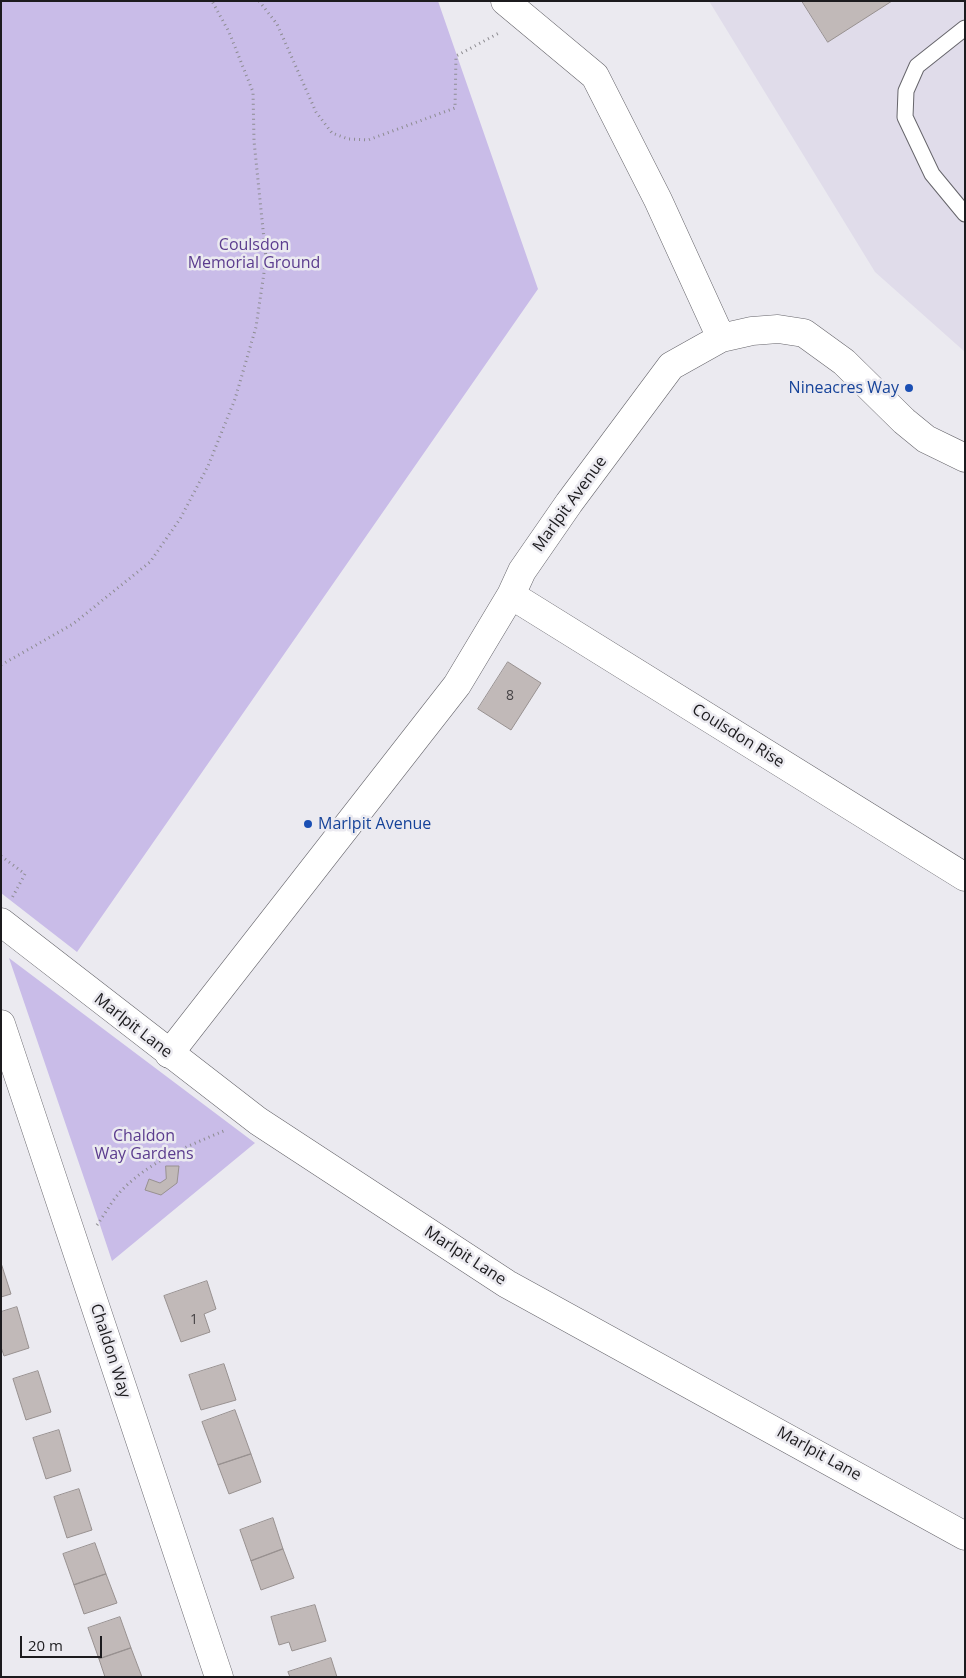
<!DOCTYPE html>
<style>
body{margin:0}
#map{position:relative;width:966px;height:1678px;overflow:hidden;background:#ebeaf0;font-family:"Open Sans",sans-serif}
canvas{display:block}
.frame{position:absolute;inset:0;border:2px solid #1c1b1e;pointer-events:none}
.scale{position:absolute;left:20px;top:1636px;width:82px;height:22px;box-sizing:border-box;border:2px solid #1c1b1e;border-top:0;padding-left:6px;font-size:15px;line-height:18px;white-space:nowrap;color:#1c1b1e;-webkit-text-stroke:4px #ebeaf0;paint-order:stroke}
</style>
<div id="map">
<canvas width="966" height="1678"></canvas>
<div class="frame"></div>
<div class="scale">20 m</div>
</div>
<script>
const c = document.querySelector('canvas').getContext('2d');
c.lineJoin = 'round';
function fillPath(path, color) {
  c.fillStyle = color;
  c.fill(path, 'evenodd');
}
function trace(path, color, width, dash) {
  c.strokeStyle = color;
  c.lineWidth = width;
  c.lineCap = dash ? 'butt' : 'round';
  c.setLineDash(dash || []);
  c.stroke(path);
}
function label(font, color, halo, rows, align = 'center') {
  c.font = font + ' "Open Sans",sans-serif';
  c.lineWidth = 5;
  c.setLineDash([]);
  c.textBaseline = 'middle';
  c.strokeStyle = halo;
  c.fillStyle = color;
  for (const [text, x, y, turn = 0] of rows) {
    c.save();
    c.translate(x, y);
    c.rotate((+turn || 0) * Math.PI / 180);
    c.textAlign = isNaN(turn) ? turn : align;
    if (halo) c.strokeText(text, 0, 0);
    c.fillText(text, 0, 0);
    c.restore();
  }
}
const built = new Path2D(`
 M 709,1 L 965,1 L 965,352 L 875,272 Z`);
const green = new Path2D(`
 M 1,1 L 438,1 L 538,289 L 77,952 L 1,893 Z
 M 9,958 L 255,1143 L 112,1261 L 99,1222 Z`);
const building = new Path2D(`
 M 802,1 L 892,1 L 828,42 Z
 M 508,662 L 541,683 L 511,730 L 478,709 Z
 M 166,1166 L 179,1166 L 177,1183 L 161,1195 L 145,1190 L 149,1179 L 160,1183 L 166,1179 Z
 M 1,1263 L 11,1294 L 1,1297 Z
 M 207,1281 L 216,1309 L 204,1314 L 210,1332 L 181,1342 L 164,1296 Z
 M 17,1307 L 29,1348 L 4,1356 L 1,1347 L 1,1312 Z
 M 224,1364 L 236,1400 L 201,1410 L 189,1375 Z
 M 38,1371 L 51,1412 L 26,1420 L 13,1379 Z
 M 235,1410 L 251,1454 L 218,1465 L 202,1422 Z
 M 59,1430 L 71,1471 L 46,1479 L 33,1438 Z
 M 251,1454 L 261,1482 L 229,1494 L 218,1465 Z
 M 79,1489 L 92,1530 L 67,1538 L 54,1497 Z
 M 273,1518 L 283,1549 L 251,1561 L 240,1530 Z
 M 95,1543 L 106,1574 L 74,1585 L 63,1554 Z
 M 283,1549 L 294,1578 L 261,1590 L 251,1561 Z
 M 106,1574 L 117,1603 L 84,1614 L 74,1585 Z
 M 315,1605 L 326,1641 L 292,1651 L 289,1642 L 279,1645 L 271,1617 Z
 M 120,1617 L 131,1648 L 99,1659 L 88,1628 Z
 M 131,1648 L 142,1677 L 105,1677 L 99,1659 Z
 M 331,1658 L 337,1677 L 290,1677 L 288,1672 Z`);
const path = new Path2D(`
 M 259,1 L 277,24 L 316,112 L 332,133 L 348,139 L 368,140 L 455,108 L 456,56 L 499,33
 M 1,665 L 73,624 L 150,562 L 180,519 L 208,466 L 235,399 L 256,327 L 266,259 L 254,141 L 253,92 L 229,32 L 212,1
 M 1,856 L 25,874 L 12,898
 M 97,1225 C 105,1214 112,1200 122,1190 C 150,1161 190,1145 226,1130`);
const lane = new Path2D(`
 M 965,28 L 917,66 L 906,91 L 905,117 L 932,174 L 965,214`);
const street = new Path2D(`
 M 505,1 L 595,76 L 658,200 L 721,338
 M 511,595 L 965,877
 M 169,1054 L 457,685 L 511,595 L 522,571 L 569,503 L 671,366 L 721,338 L 752,331 L 778,329 L 804,333 L 844,362 L 904,421 L 926,439 L 965,458`);
const secondary = new Path2D(`
 M 1,922 L 258,1121 L 507,1284 L 965,1536
 M 1,1024 L 219,1677`);
const markers = [
 [909,388,5,"#1a4fb4"],
 [308,824,5,"#1a4fb4"]
];
const numberNames = [
 ["8",510,696],
 ["1",194,1320]
];
const parkNames = [
 ["Coulsdon",254,245],
 ["Memorial Ground",254,263],
 ["Chaldon",144,1136],
 ["Way Gardens",144,1154]
];
const transitNames = [
 ["Nineacres Way",899,388],
 ["Marlpit Avenue",318,824,"left"]
];
const streetNames = [
 ["Marlpit Avenue",570,504,-54],
 ["Coulsdon Rise",738,736,32],
 ["Marlpit Lane",133,1026,38],
 ["Marlpit Lane",465,1256,33],
 ["Chaldon Way",110,1351,72],
 ["Marlpit Lane",819,1454,29]
];
fillPath(built, '#e0dcea');
fillPath(green, '#c9bce8');
fillPath(building, '#c1b9b8');
trace(building, '#989190', 1);
trace(lane, '#66656b', 17);
trace(street, '#66656b', 29);
trace(secondary, '#66656b', 29);
trace(path, '#8d8c91', 3, [1, 4]);
trace(lane, '#fff', 15);
trace(street, '#fff', 28);
trace(secondary, '#fff', 28);
for (const [x, y, r, color] of markers) {
  const dot = new Path2D();
  dot.arc(x, y, r, 0, 2 * Math.PI);
  c.fillStyle = color;
  c.fill(dot);
  trace(dot, '#ebeaf0', 2);
}
label('14px', '#454244', null, numberNames);
label('16px', '#5b3c8e', '#ebeaf0', parkNames);
label('16px', '#164399', '#ebeaf0', transitNames, 'right');
label('16px', '#1c1b1e', '#ebeaf0', streetNames);
</script>
